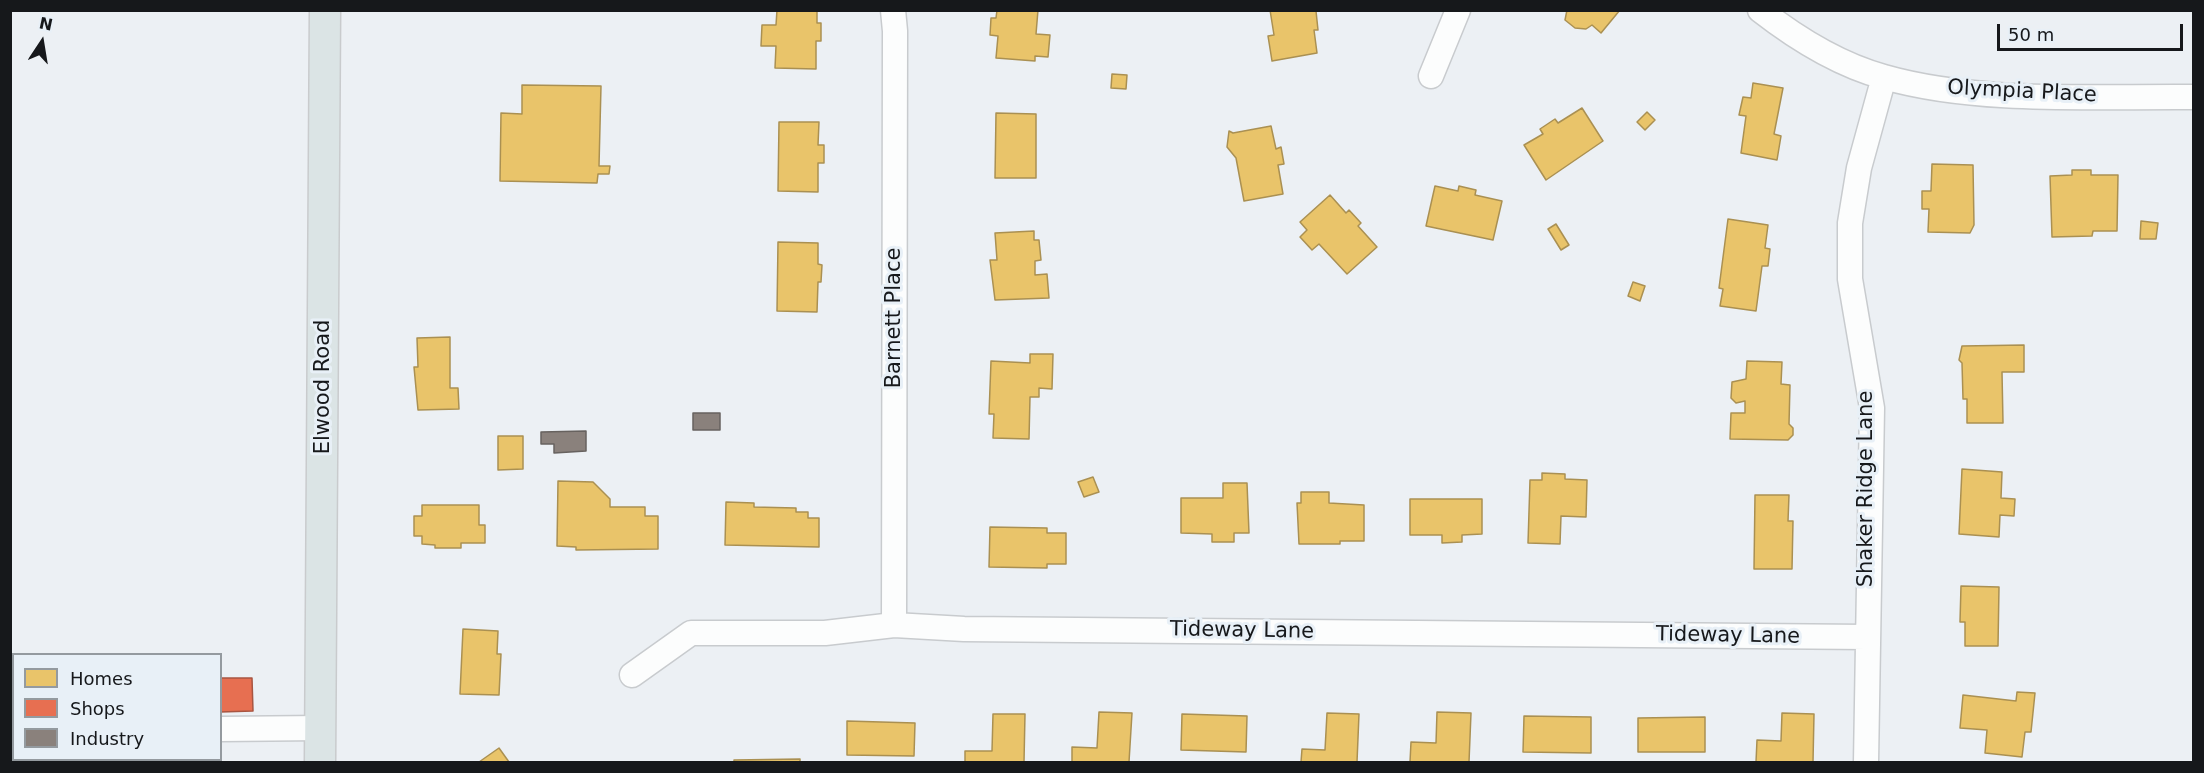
<!DOCTYPE html>
<style>
body{margin:0}
#map{position:relative;width:2204px;height:773px;overflow:hidden;background:#ecf0f4;font-family:"DejaVu Sans",sans-serif}
canvas{display:block}
.frame{position:absolute;inset:0;border:12px solid #16181b;pointer-events:none}
.legend{position:absolute;left:12px;top:653px;width:210px;height:108px;box-sizing:border-box;background:#e8f0f7;border:2px solid #949a9f;margin:0;padding:8px 10px;list-style:none;font-size:18px;color:#16181b}
.legend li{display:flex;align-items:center;gap:12px;height:30px}
.legend b{width:30px;border:2px solid #949a9f}
.north{position:absolute;left:12px;top:12px;width:60px;height:60px;-webkit-text-stroke:4px #e8f0f7;paint-order:stroke;rotate:12deg;font-size:16px;font-weight:700;line-height:24px;text-align:center;color:#16181b}
.north::after{content:'';display:block;margin:auto;width:21px;height:27px;background:#16181b;clip-path:polygon(50% 0,100% 100%,50% 72%,0 100%)}
.scale{position:absolute;left:1997px;top:24px;width:186px;height:27px;box-sizing:border-box;border:3px solid #16181b;border-top:0;padding-left:8px;font-size:18px;line-height:21px;white-space:nowrap;color:#16181b;-webkit-text-stroke:4px #e8f0f7;paint-order:stroke}
</style>
<div id="map">
<canvas width="2204" height="773"></canvas>
<div class="frame"></div>
<ul class="legend">
<li><b style="height:16px;background:#e9c46a"></b>Homes</li>
<li><b style="height:16px;background:#e76f51"></b>Shops</li>
<li><b style="height:16px;background:#8a817c"></b>Industry</li>
</ul>
<div class="north">N</div>
<div class="scale">50 m</div>
</div>
<script>
const c = document.querySelector('canvas').getContext('2d');
c.lineJoin = 'round';
function fillPath(path, color) {
  c.fillStyle = color;
  c.fill(path, 'evenodd');
}
function trace(path, color, width, dash) {
  c.strokeStyle = color;
  c.lineWidth = width;
  c.lineCap = dash ? 'butt' : 'round';
  c.setLineDash(dash || []);
  c.stroke(path);
}
function label(font, color, halo, rows, align = 'center') {
  c.font = font + ' "DejaVu Sans",sans-serif';
  c.lineWidth = 6;
  c.setLineDash([]);
  c.textBaseline = 'middle';
  c.strokeStyle = halo;
  c.fillStyle = color;
  for (const [text, x, y, turn = 0] of rows) {
    c.save();
    c.translate(x, y);
    c.rotate((+turn || 0) * Math.PI / 180);
    c.textAlign = isNaN(turn) ? turn : align;
    if (halo) c.strokeText(text, 0, 0);
    c.fillText(text, 0, 0);
    c.restore();
  }
}
const homes = new Path2D(`
 M 777,10 L 817,10 L 817,23 L 821,23 L 821,41 L 816,41 L 816,69 L 775,68 L 776,46 L 761,46 L 762,25 L 776,25 Z
 M 997,10 L 1038,10 L 1036,34 L 1050,35 L 1048,57 L 1035,56 L 1035,61 L 996,58 L 998,36 L 990,35 L 991,18 L 996,18 Z
 M 1270,10 L 1316,11 L 1318,30 L 1314,30 L 1317,53 L 1272,61 L 1268,36 L 1274,35 Z
 M 1567,10 L 1620,10 L 1601,33 L 1592,25 L 1586,29 L 1575,28 L 1565,20 Z
 M 1112,74 L 1127,75 L 1126,89 L 1111,88 Z
 M 1753,83 L 1783,88 L 1774,134 L 1781,136 L 1777,160 L 1741,153 L 1746,116 L 1739,115 L 1743,97 L 1751,98 Z
 M 522,85 L 601,86 L 599,166 L 610,166 L 609,174 L 598,174 L 597,183 L 500,181 L 501,113 L 522,114 Z
 M 1582,108 L 1603,141 L 1546,180 L 1524,145 L 1543,134 L 1540,129 L 1555,119 L 1558,123 Z
 M 1647,112 L 1655,120 L 1645,130 L 1637,122 Z
 M 996,113 L 1036,114 L 1036,178 L 995,178 Z
 M 779,122 L 819,122 L 818,145 L 824,145 L 824,163 L 818,163 L 818,192 L 778,191 Z
 M 1271,126 L 1276,149 L 1281,147 L 1284,164 L 1278,165 L 1283,194 L 1244,201 L 1236,158 L 1227,147 L 1229,131 L 1233,133 Z
 M 1932,164 L 1973,165 L 1974,225 L 1970,233 L 1928,232 L 1929,209 L 1922,209 L 1922,191 L 1931,191 Z
 M 2072,170 L 2091,170 L 2091,175 L 2118,175 L 2117,231 L 2093,231 L 2092,236 L 2052,237 L 2050,176 L 2072,175 Z
 M 1435,186 L 1458,191 L 1459,186 L 1476,190 L 1475,195 L 1502,201 L 1493,240 L 1426,226 Z
 M 1330,195 L 1346,213 L 1349,210 L 1361,223 L 1358,226 L 1377,247 L 1347,274 L 1319,244 L 1312,250 L 1300,237 L 1307,230 L 1300,222 Z
 M 1728,219 L 1768,225 L 1765,248 L 1770,249 L 1768,266 L 1762,266 L 1756,311 L 1720,306 L 1723,289 L 1719,288 Z
 M 2141,221 L 2158,223 L 2156,239 L 2140,239 Z
 M 1556,224 L 1569,245 L 1561,250 L 1548,229 Z
 M 1034,231 L 1034,240 L 1039,240 L 1041,260 L 1035,261 L 1035,275 L 1047,274 L 1049,298 L 995,300 L 990,260 L 997,260 L 995,233 Z
 M 778,242 L 818,243 L 818,264 L 822,265 L 821,282 L 818,282 L 817,312 L 777,311 Z
 M 1633,282 L 1645,286 L 1640,301 L 1628,296 Z
 M 450,337 L 450,388 L 458,388 L 459,409 L 418,410 L 414,367 L 418,367 L 417,338 Z
 M 2024,345 L 2024,372 L 2002,372 L 2003,423 L 1967,423 L 1967,399 L 1963,399 L 1962,363 L 1959,360 L 1962,346 Z
 M 1030,354 L 1053,354 L 1052,389 L 1039,388 L 1039,397 L 1030,397 L 1029,439 L 993,438 L 994,414 L 989,414 L 991,361 L 1030,363 Z
 M 1747,361 L 1782,362 L 1781,384 L 1790,385 L 1789,424 L 1793,428 L 1793,435 L 1788,440 L 1730,439 L 1731,413 L 1745,413 L 1745,401 L 1736,403 L 1731,398 L 1732,382 L 1746,379 Z
 M 498,436 L 523,436 L 523,469 L 498,470 Z
 M 1962,469 L 2002,472 L 2001,498 L 2015,499 L 2014,516 L 2000,515 L 1999,537 L 1959,534 Z
 M 1542,473 L 1565,474 L 1565,479 L 1587,480 L 1586,517 L 1561,516 L 1560,544 L 1528,543 L 1530,480 L 1542,480 Z
 M 1093,477 L 1099,492 L 1084,497 L 1078,482 Z
 M 558,481 L 593,482 L 610,499 L 610,507 L 645,507 L 645,516 L 658,516 L 658,549 L 576,550 L 576,547 L 557,546 Z
 M 1223,483 L 1247,483 L 1249,533 L 1234,533 L 1234,542 L 1212,542 L 1212,534 L 1181,533 L 1181,498 L 1223,498 Z
 M 1301,492 L 1329,492 L 1329,503 L 1364,505 L 1364,541 L 1340,541 L 1340,544 L 1299,544 L 1297,503 L 1301,503 Z
 M 1755,495 L 1789,495 L 1788,521 L 1793,521 L 1792,569 L 1754,569 Z
 M 1410,499 L 1482,499 L 1482,534 L 1462,535 L 1462,542 L 1442,543 L 1442,535 L 1410,535 Z
 M 726,502 L 754,503 L 754,507 L 796,508 L 796,512 L 808,512 L 808,518 L 819,518 L 819,547 L 725,545 Z
 M 422,505 L 479,505 L 479,525 L 485,525 L 485,543 L 461,543 L 461,548 L 435,548 L 435,545 L 422,544 L 422,536 L 414,536 L 414,516 L 422,516 Z
 M 990,527 L 1047,528 L 1047,533 L 1066,533 L 1066,564 L 1047,564 L 1047,568 L 989,567 Z
 M 1961,586 L 1999,587 L 1998,646 L 1965,646 L 1965,622 L 1960,622 Z
 M 463,629 L 498,631 L 497,654 L 501,654 L 499,695 L 460,694 Z
 M 2017,692 L 2035,693 L 2031,732 L 2025,732 L 2022,757 L 1985,753 L 1987,730 L 1960,728 L 1963,695 L 2016,701 Z
 M 1099,712 L 1132,713 L 1129,762 L 1072,762 L 1072,747 L 1097,748 Z
 M 1437,712 L 1471,713 L 1469,762 L 1410,762 L 1411,742 L 1436,743 Z
 M 1327,713 L 1359,714 L 1357,762 L 1301,762 L 1302,749 L 1325,750 Z
 M 1782,713 L 1814,714 L 1813,762 L 1756,762 L 1757,740 L 1781,741 Z
 M 993,714 L 1025,714 L 1024,762 L 965,762 L 965,751 L 992,751 Z
 M 1182,714 L 1247,716 L 1246,752 L 1181,750 Z
 M 1524,716 L 1591,717 L 1591,753 L 1523,752 Z
 M 1705,717 L 1705,752 L 1638,752 L 1638,718 Z
 M 847,721 L 915,723 L 914,756 L 847,755 Z
 M 499,748 L 509,762 L 479,762 Z
 M 800,759 L 800,762 L 734,762 L 734,760 Z`);
const shops = new Path2D(`
 M 220,678 L 252,678 L 253,711 L 220,712 Z
 M 91,760 L 156,760 L 156,762 L 91,762 Z`);
const industry = new Path2D(`
 M 693,413 L 720,413 L 720,430 L 693,430 Z
 M 586,431 L 586,451 L 554,453 L 554,444 L 541,444 L 541,432 Z`);
const minor = new Path2D(`
 M 893,10 L 895,31 L 894,625
 M 1760,10 C 1796,38 1840,65 1884,77 C 1978,104 2096,96 2194,97
 M 1431,76 L 1458,10
 M 632,675 L 691,633 L 825,633 L 894,625 L 964,629 L 1867,637
 M 220,729 L 321,728
 M 202,762 L 202,760
 M 1866,762 L 1872,408 L 1850,279 L 1850,223 L 1859,168 L 1884,77`);
const major = new Path2D(`
 M 320,762 L 325,10`);
const streetNames = [
 ["Olympia Place",2022,92,3],
 ["Barnett Place",895,318,-90],
 ["Elwood Road",324,387,-90],
 ["Shaker Ridge Lane",1867,489,-90],
 ["Tideway Lane",1242,631,1],
 ["Tideway Lane",1728,636,1]
];
fillPath(homes, '#e9c46a');
trace(homes, '#aa9052', 1.5);
fillPath(shops, '#e76f51');
trace(shops, '#a85541', 1.5);
fillPath(industry, '#8a817c');
trace(industry, '#67625f', 1.5);
trace(minor, '#c8cbce', 27);
trace(major, '#c9cbcd', 33);
trace(minor, '#fcfdfd', 24);
trace(major, '#dbe4e5', 30);
label('21px', '#16181b', '#e8f0f7', streetNames);
</script>
